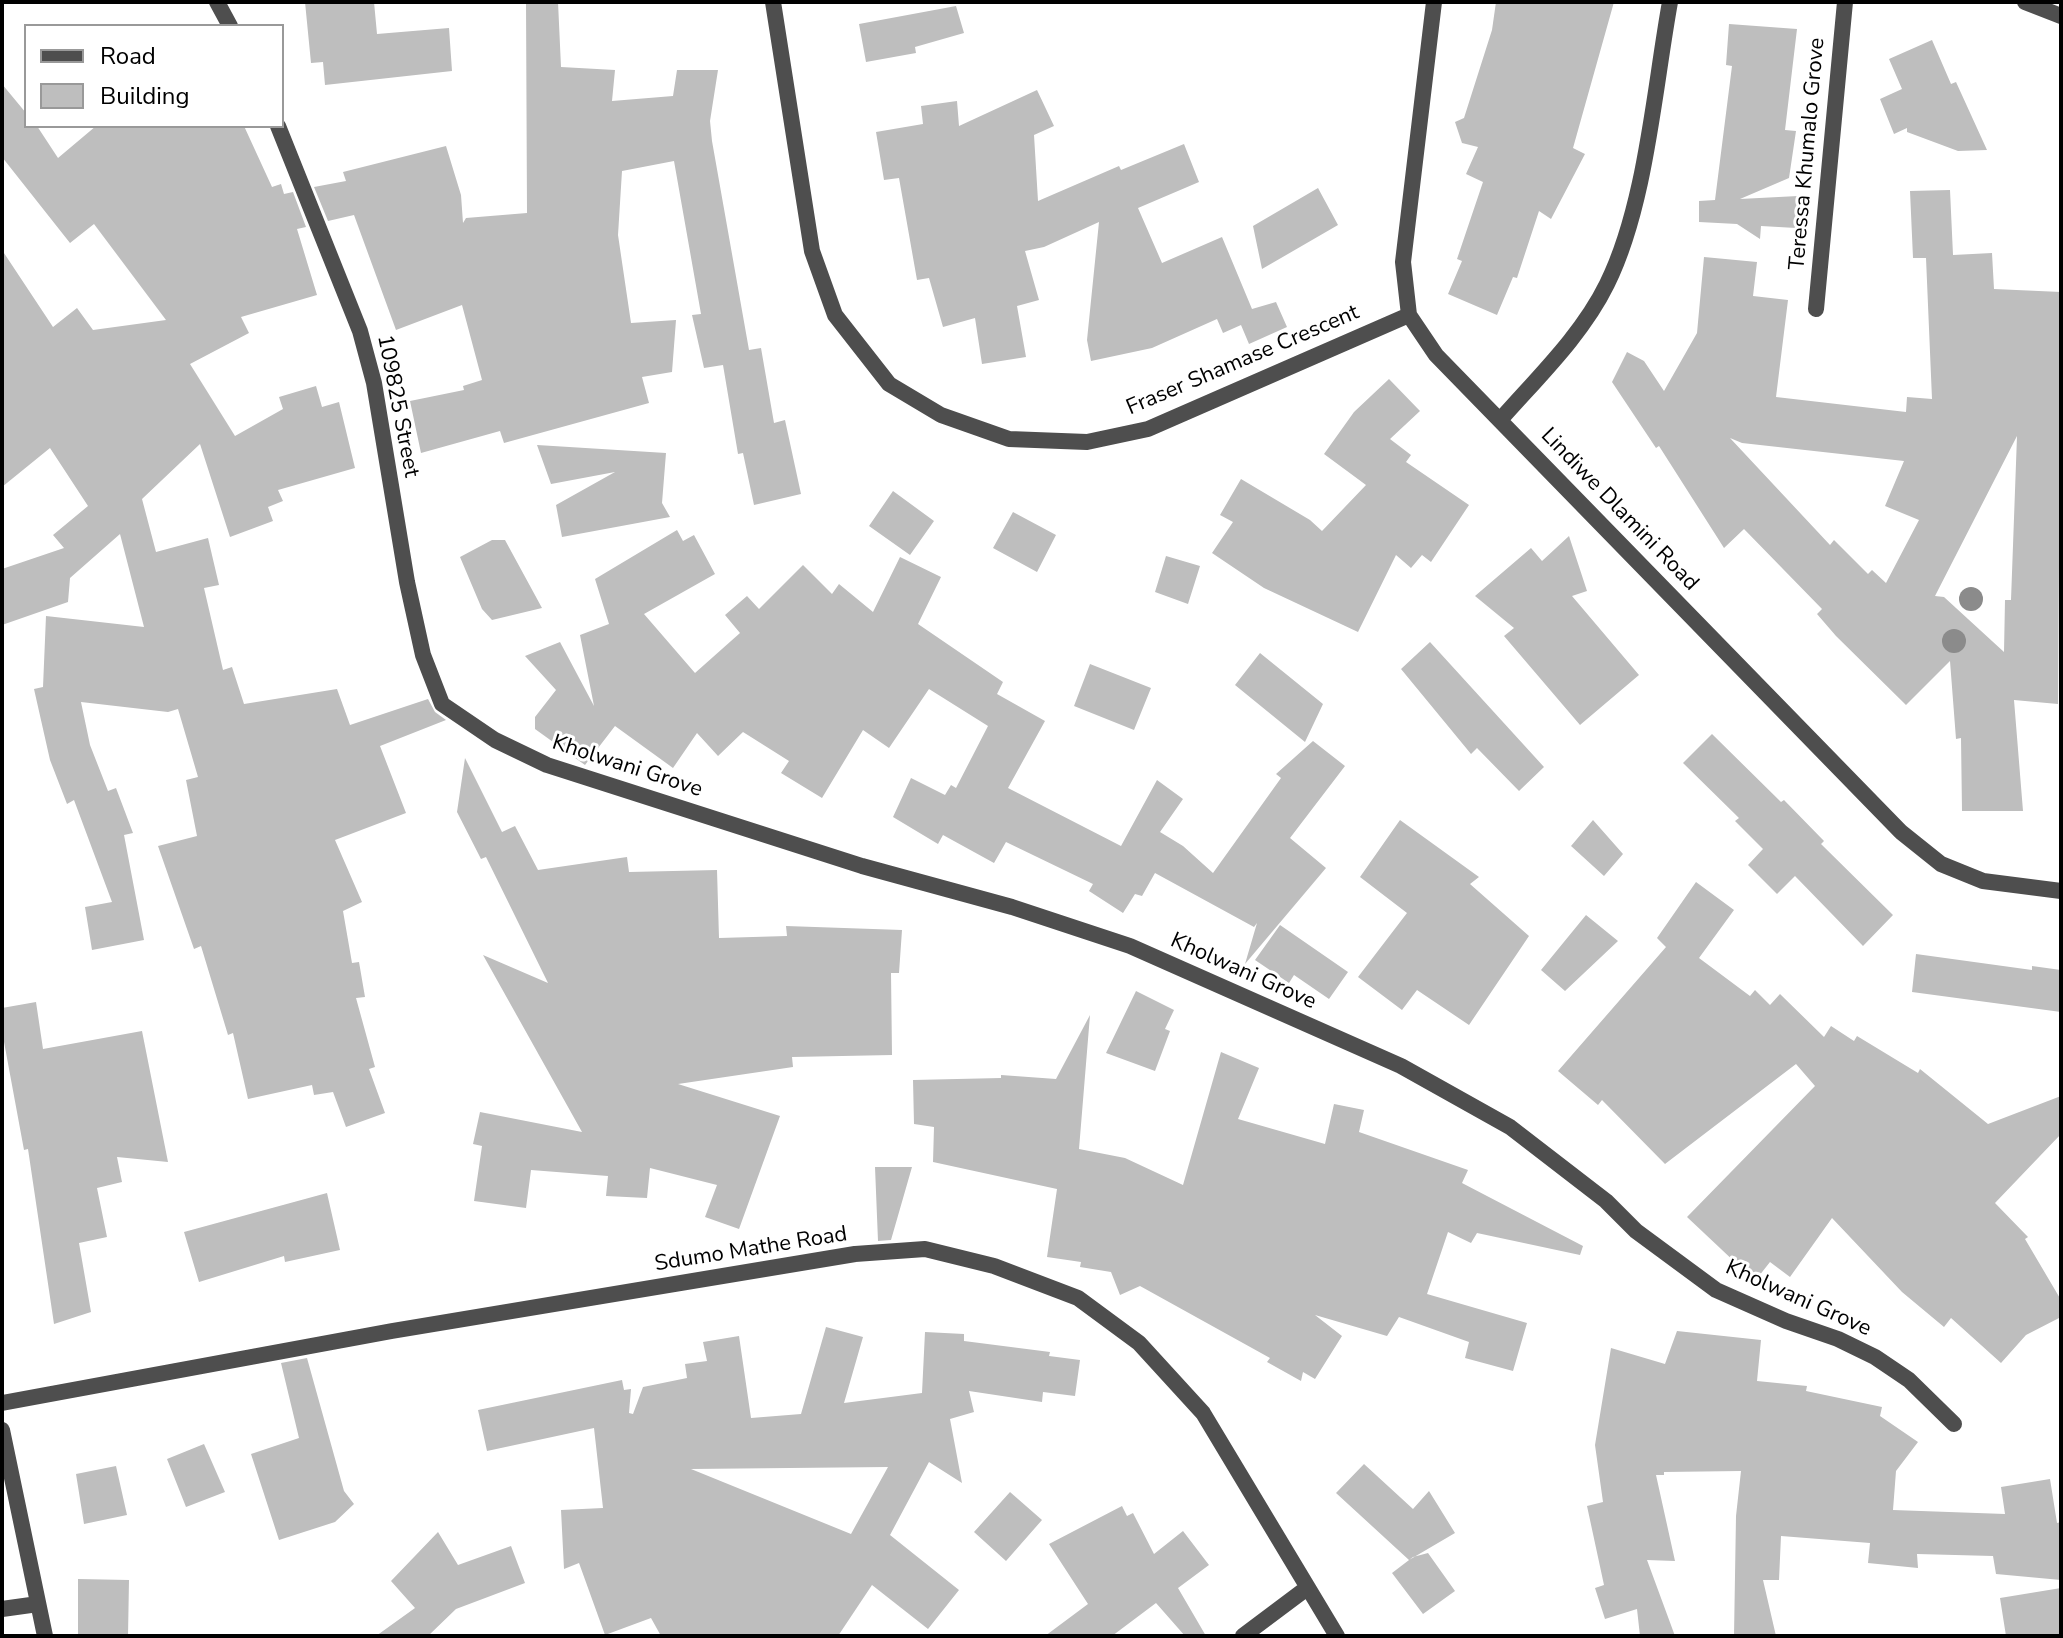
<!DOCTYPE html>
<style>
body{margin:0}
#map{position:relative;width:2063px;height:1638px;overflow:hidden;background:#fff;font-family:"Nunito Sans",sans-serif}
canvas{display:block}
.frame{position:absolute;inset:0;border:4px solid #000;pointer-events:none}
.legend{position:absolute;left:24px;top:24px;width:260px;height:104px;box-sizing:border-box;background:#fff;border:2px solid #999;margin:0;padding:10px 14px;list-style:none;font-size:24px;color:#000}
.legend li{display:flex;align-items:center;gap:16px;height:40px}
.legend b{width:40px;border:2px solid #999}
</style>
<div id="map">
<canvas width="2063" height="1638"></canvas>
<div class="frame"></div>
<ul class="legend">
<li><b style="height:10px;background:#4e4e4e"></b>Road</li>
<li><b style="height:22px;background:#bebebe"></b>Building</li>
</ul>
</div>
<script>
const c = document.querySelector('canvas').getContext('2d');
c.lineJoin = 'round';
function fillPath(path, color) {
  c.fillStyle = color;
  c.fill(path, 'evenodd');
}
function trace(path, color, width, dash) {
  c.strokeStyle = color;
  c.lineWidth = width;
  c.lineCap = dash ? 'butt' : 'round';
  c.setLineDash(dash || []);
  c.stroke(path);
}
function label(font, color, halo, rows, align = 'center') {
  c.font = font + ' "Nunito Sans",sans-serif';
  c.lineWidth = 6;
  c.setLineDash([]);
  c.textBaseline = 'middle';
  c.strokeStyle = halo;
  c.fillStyle = color;
  for (const [text, x, y, turn = 0] of rows) {
    c.save();
    c.translate(x, y);
    c.rotate((+turn || 0) * Math.PI / 180);
    c.textAlign = isNaN(turn) ? turn : align;
    if (halo) c.strokeText(text, 0, 0);
    c.fillText(text, 0, 0);
    c.restore();
  }
}
const building = new Path2D(`
 M 305,2 L 374,2 L 377,34 L 449,28 L 452,71 L 325,85 L 323,62 L 311,63 Z
 M 526,2 L 558,2 L 561,67 L 615,70 L 612,101 L 673,96 L 677,70 L 718,70 L 710,121 L 712,141 L 749,350 L 761,348 L 774,423 L 785,420 L 801,494 L 754,505 L 743,453 L 738,454 L 723,365 L 704,368 L 692,315 L 701,314 L 674,161 L 622,171 L 618,235 L 631,323 L 676,320 L 672,372 L 642,377 L 649,403 L 504,443 L 500,431 L 421,453 L 410,401 L 464,390 L 463,386 L 482,380 L 462,305 L 396,330 L 354,215 L 328,221 L 314,187 L 346,181 L 343,172 L 446,146 L 461,195 L 463,223 L 466,218 L 527,213 Z
 M 1496,2 L 1614,2 L 1573,148 L 1585,154 L 1551,219 L 1539,211 L 1517,278 L 1513,277 L 1497,315 L 1448,294 L 1462,261 L 1457,259 L 1483,182 L 1466,174 L 1478,147 L 1462,143 L 1455,122 L 1464,118 L 1492,30 Z
 M 956,6 L 964,33 L 915,47 L 916,53 L 866,62 L 859,24 Z
 M 1729,24 L 1797,29 L 1785,130 L 1796,131 L 1789,178 L 1740,199 L 1798,196 L 1796,228 L 1761,226 L 1760,239 L 1737,224 L 1699,222 L 1699,201 L 1715,200 L 1732,66 L 1726,65 Z
 M 1932,40 L 1951,84 L 1956,82 L 1987,150 L 1958,151 L 1907,132 L 1907,128 L 1894,134 L 1880,99 L 1902,89 L 1889,59 Z
 M 2,84 L 26,113 L 26,126 L 37,126 L 58,158 L 96,126 L 244,126 L 272,187 L 281,184 L 284,194 L 293,192 L 306,227 L 297,229 L 317,295 L 241,317 L 249,333 L 190,364 L 235,436 L 283,409 L 279,397 L 316,386 L 322,407 L 339,402 L 355,468 L 278,490 L 283,501 L 268,507 L 273,521 L 230,537 L 200,444 L 142,499 L 156,552 L 208,538 L 219,585 L 204,588 L 223,670 L 232,667 L 244,704 L 337,689 L 350,725 L 428,699 L 435,712 L 446,720 L 380,746 L 406,813 L 335,840 L 362,902 L 343,911 L 352,963 L 359,962 L 365,997 L 356,998 L 375,1067 L 369,1069 L 385,1113 L 346,1127 L 333,1092 L 314,1095 L 312,1085 L 248,1099 L 233,1033 L 228,1035 L 201,946 L 194,949 L 158,846 L 197,836 L 186,780 L 198,777 L 178,709 L 168,712 L 81,702 L 90,745 L 108,791 L 116,788 L 133,833 L 124,835 L 144,940 L 92,950 L 85,907 L 112,902 L 74,800 L 67,804 L 50,760 L 34,689 L 43,687 L 46,616 L 144,627 L 120,534 L 70,578 L 68,602 L 2,625 L 2,569 L 64,548 L 53,535 L 88,506 L 50,448 L 2,487 L 2,250 L 53,327 L 77,308 L 93,330 L 166,320 L 94,224 L 70,243 L 2,157 Z
 M 1037,90 L 1054,126 L 1034,135 L 1038,201 L 1119,166 L 1121,170 L 1184,144 L 1199,182 L 1138,208 L 1162,263 L 1222,237 L 1252,309 L 1276,302 L 1287,327 L 1249,344 L 1241,325 L 1223,333 L 1217,319 L 1152,348 L 1091,361 L 1087,340 L 1099,222 L 1044,247 L 1025,251 L 1039,300 L 1017,306 L 1026,357 L 982,364 L 975,318 L 943,327 L 929,278 L 917,280 L 899,178 L 884,180 L 876,132 L 923,124 L 921,106 L 957,101 L 959,126 Z
 M 1318,188 L 1338,225 L 1262,269 L 1253,226 Z
 M 1950,190 L 1953,255 L 1992,253 L 1994,289 L 2061,292 L 2058,704 L 2014,700 L 2023,811 L 1962,811 L 1961,738 L 1956,739 L 1950,661 L 1906,705 L 1836,636 L 1817,614 L 1822,609 L 1744,529 L 1724,548 L 1659,446 L 1656,448 L 1612,382 L 1627,352 L 1644,361 L 1664,391 L 1697,333 L 1704,257 L 1757,262 L 1753,296 L 1788,300 L 1776,397 L 1906,412 L 1907,397 L 1932,399 L 1926,258 L 1913,258 L 1910,191 ZM 2017,436 L 2011,600 L 2005,600 L 2004,652 L 1944,597 L 1935,596 ZM 1730,438 L 1742,443 L 1904,461 L 1885,506 L 1919,520 L 1886,583 L 1872,570 L 1868,574 L 1834,540 L 1830,545 Z
 M 1389,379 L 1420,411 L 1390,439 L 1411,455 L 1406,462 L 1469,505 L 1431,562 L 1422,555 L 1411,568 L 1396,555 L 1358,632 L 1264,588 L 1212,553 L 1233,522 L 1220,515 L 1241,479 L 1310,520 L 1322,531 L 1366,485 L 1324,454 L 1354,412 Z
 M 537,445 L 666,453 L 662,503 L 670,517 L 562,537 L 556,505 L 615,472 L 551,484 Z
 M 893,491 L 934,521 L 910,555 L 869,526 Z
 M 1013,512 L 1056,535 L 1037,572 L 993,548 Z
 M 677,530 L 683,541 L 694,535 L 715,574 L 644,614 L 695,673 L 740,633 L 725,615 L 747,596 L 759,609 L 803,565 L 832,594 L 839,584 L 873,612 L 900,557 L 941,577 L 918,624 L 1003,682 L 997,694 L 1045,721 L 1008,788 L 1121,846 L 1157,780 L 1183,799 L 1160,832 L 1183,846 L 1213,873 L 1281,778 L 1276,774 L 1313,741 L 1345,766 L 1290,838 L 1326,868 L 1245,964 L 1257,923 L 1254,927 L 1155,873 L 1142,896 L 1135,894 L 1123,913 L 1089,891 L 1093,884 L 1006,842 L 994,863 L 943,835 L 938,844 L 893,817 L 911,778 L 945,795 L 951,785 L 956,788 L 988,726 L 929,689 L 889,748 L 863,730 L 822,798 L 781,773 L 789,761 L 743,732 L 718,756 L 697,733 L 673,768 L 615,726 L 585,765 L 535,729 L 535,717 L 556,690 L 525,656 L 560,642 L 594,706 L 580,635 L 609,624 L 595,579 Z
 M 1569,536 L 1587,591 L 1572,596 L 1639,675 L 1580,725 L 1504,636 L 1514,628 L 1475,596 L 1531,548 L 1542,561 Z
 M 492,540 L 505,540 L 542,608 L 492,620 L 482,609 L 460,557 Z
 M 1166,556 L 1200,566 L 1188,604 L 1155,592 Z
 M 1430,642 L 1544,767 L 1519,791 L 1477,748 L 1471,754 L 1401,669 Z
 M 1260,653 L 1323,704 L 1305,742 L 1235,685 Z
 M 1090,664 L 1151,688 L 1134,730 L 1074,706 Z
 M 1712,734 L 1781,802 L 1784,800 L 1824,841 L 1821,844 L 1893,915 L 1863,946 L 1795,876 L 1777,894 L 1748,865 L 1763,849 L 1735,821 L 1739,818 L 1683,763 Z
 M 465,758 L 502,832 L 515,826 L 538,870 L 627,857 L 629,872 L 717,870 L 719,938 L 787,936 L 786,926 L 902,930 L 899,973 L 891,973 L 892,1055 L 792,1057 L 793,1067 L 678,1084 L 780,1116 L 739,1229 L 705,1217 L 717,1185 L 650,1168 L 647,1198 L 606,1196 L 608,1176 L 531,1170 L 526,1208 L 474,1201 L 482,1146 L 473,1144 L 480,1112 L 582,1132 L 483,955 L 548,983 L 486,857 L 481,859 L 457,812 Z
 M 1400,820 L 1479,877 L 1470,884 L 1529,936 L 1469,1025 L 1417,990 L 1402,1010 L 1358,977 L 1407,913 L 1360,877 Z
 M 1593,820 L 1623,854 L 1604,876 L 1571,846 Z
 M 1696,882 L 1734,910 L 1699,958 L 1750,996 L 1755,990 L 1770,1005 L 1780,994 L 1824,1037 L 1831,1026 L 1854,1041 L 1857,1036 L 1918,1073 L 1920,1069 L 1988,1124 L 2061,1096 L 2061,1134 L 1995,1203 L 2028,1237 L 2025,1239 L 2061,1300 L 2061,1317 L 2026,1335 L 2001,1363 L 1951,1318 L 1944,1327 L 1902,1292 L 1832,1218 L 1790,1277 L 1770,1262 L 1755,1281 L 1687,1217 L 1815,1086 L 1796,1064 L 1665,1164 L 1602,1100 L 1598,1105 L 1558,1071 L 1666,947 L 1657,938 Z
 M 1586,915 L 1618,941 L 1565,991 L 1541,970 Z
 M 1280,925 L 1348,972 L 1329,999 L 1294,975 L 1289,983 L 1255,960 Z
 M 1916,954 L 2032,970 L 2032,966 L 2061,970 L 2061,1012 L 1912,992 Z
 M 1136,991 L 1174,1010 L 1165,1029 L 1170,1031 L 1155,1071 L 1106,1053 Z
 M 36,1002 L 43,1049 L 142,1031 L 168,1162 L 117,1157 L 122,1182 L 97,1188 L 107,1237 L 79,1243 L 91,1312 L 54,1324 L 28,1149 L 24,1150 L 2,1031 L 2,1008 Z
 M 1090,1015 L 1079,1149 L 1125,1158 L 1183,1185 L 1221,1052 L 1259,1068 L 1238,1119 L 1325,1144 L 1334,1104 L 1364,1110 L 1359,1132 L 1468,1170 L 1462,1183 L 1583,1246 L 1580,1255 L 1477,1233 L 1471,1243 L 1448,1232 L 1427,1294 L 1527,1323 L 1513,1371 L 1465,1358 L 1469,1342 L 1399,1317 L 1387,1336 L 1315,1315 L 1342,1336 L 1315,1379 L 1303,1372 L 1301,1381 L 1267,1362 L 1270,1358 L 1140,1286 L 1120,1295 L 1111,1272 L 1080,1267 L 1081,1262 L 1047,1257 L 1057,1189 L 933,1162 L 934,1127 L 914,1124 L 913,1080 L 1001,1078 L 1001,1075 L 1056,1079 Z
 M 875,1167 L 912,1167 L 891,1240 L 878,1241 Z
 M 327,1193 L 340,1250 L 285,1262 L 284,1256 L 199,1282 L 184,1232 Z
 M 826,1327 L 863,1337 L 844,1403 L 922,1393 L 925,1332 L 964,1334 L 964,1341 L 1050,1352 L 1049,1356 L 1080,1360 L 1075,1396 L 1043,1392 L 1042,1402 L 969,1391 L 974,1412 L 950,1419 L 962,1483 L 929,1462 L 890,1535 L 959,1590 L 928,1629 L 872,1585 L 838,1636 L 661,1636 L 651,1618 L 605,1635 L 579,1563 L 564,1569 L 561,1510 L 603,1508 L 594,1428 L 487,1451 L 478,1410 L 622,1380 L 624,1390 L 631,1389 L 629,1413 L 633,1414 L 643,1387 L 687,1378 L 685,1364 L 707,1361 L 703,1342 L 739,1336 L 751,1418 L 801,1414 ZM 888,1467 L 851,1534 L 691,1469 Z
 M 1677,1331 L 1761,1340 L 1757,1381 L 1807,1386 L 1806,1391 L 1882,1407 L 1880,1416 L 1918,1442 L 1896,1471 L 1893,1510 L 2005,1514 L 2001,1487 L 2050,1479 L 2057,1523 L 2061,1522 L 2061,1580 L 1996,1574 L 1993,1556 L 1917,1554 L 1918,1568 L 1868,1563 L 1870,1543 L 1781,1536 L 1779,1580 L 1763,1580 L 1776,1636 L 1734,1636 L 1736,1516 L 1741,1471 L 1664,1472 L 1664,1475 L 1656,1475 L 1675,1561 L 1647,1560 L 1675,1636 L 1640,1636 L 1637,1609 L 1605,1619 L 1595,1588 L 1604,1585 L 1587,1506 L 1603,1502 L 1595,1445 L 1611,1348 L 1665,1364 Z
 M 307,1358 L 344,1491 L 354,1504 L 335,1522 L 279,1540 L 251,1454 L 299,1438 L 281,1363 Z
 M 204,1444 L 225,1492 L 186,1507 L 167,1459 Z
 M 1364,1464 L 1413,1509 L 1429,1491 L 1455,1533 L 1409,1560 L 1336,1493 Z
 M 116,1466 L 127,1515 L 84,1524 L 76,1474 Z
 M 1010,1492 L 1042,1520 L 1006,1561 L 974,1532 Z
 M 1122,1506 L 1127,1516 L 1133,1513 L 1154,1554 L 1183,1531 L 1209,1565 L 1178,1588 L 1206,1636 L 1185,1636 L 1156,1603 L 1112,1636 L 1045,1636 L 1088,1604 L 1049,1544 Z
 M 438,1532 L 458,1565 L 511,1546 L 525,1583 L 456,1609 L 428,1636 L 376,1636 L 415,1608 L 391,1581 Z
 M 1428,1553 L 1455,1591 L 1423,1614 L 1392,1573 L 1413,1557 Z
 M 78,1579 L 129,1580 L 128,1636 L 78,1636 Z
 M 2061,1588 L 2061,1636 L 2006,1636 L 2000,1598 Z`);
const street = new Path2D(`
 M 217,2 L 230,26
 M 773,2 L 812,251 L 835,315 L 889,384 L 941,415 L 1009,439 L 1087,442 L 1148,429 L 1409,315
 M 1434,2 L 1403,262 L 1409,315 L 1436,355 L 1901,832 L 1941,864 L 1983,881 L 2061,891
 M 2025,2 L 2061,16
 M 278,126 L 360,331 L 374,383 L 407,582 L 423,655 L 442,704 L 495,740 L 547,765 L 862,866 L 1012,907 L 1130,946 L 1401,1066 L 1510,1127 L 1606,1201 L 1636,1231 L 1716,1290 L 1786,1321 L 1838,1339 L 1875,1357 L 1909,1380 L 1954,1424
 M 1816,309 L 1845,2
 M 1501,419 C 1538,377 1582,335 1607,284 C 1646,205 1654,90 1670,2
 M 2,1403 L 392,1331 L 855,1254 L 925,1249 L 994,1266 L 1078,1298 L 1139,1343 L 1203,1413 L 1337,1636
 M 2,1430 L 45,1636
 M 2,1609 L 38,1604
 M 1243,1636 L 1307,1588`);
const trees = [
 [1971,599],
 [1954,641]
];
const streetNames = [
 ["Teressa Khumalo Grove",1808,154,-85],
 ["Fraser Shamase Crescent",1243,361,-23],
 ["109825 Street",397,406,79],
 ["Lindiwe Dlamini Road",1619,510,46],
 ["Kholwani Grove",627,767,18],
 ["Kholwani Grove",1243,972,24],
 ["Sdumo Mathe Road",751,1250,-9],
 ["Kholwani Grove",1798,1299,24]
];
fillPath(building, '#bebebe');
trace(street, '#4e4e4e', 16);
c.fillStyle = '#8b8b8b';
for (const [x, y] of trees) {
  c.beginPath();
  c.arc(x, y, 12, 0, 2 * Math.PI);
  c.fill();
}
label('22px', '#000', '#fff', streetNames);
</script>
